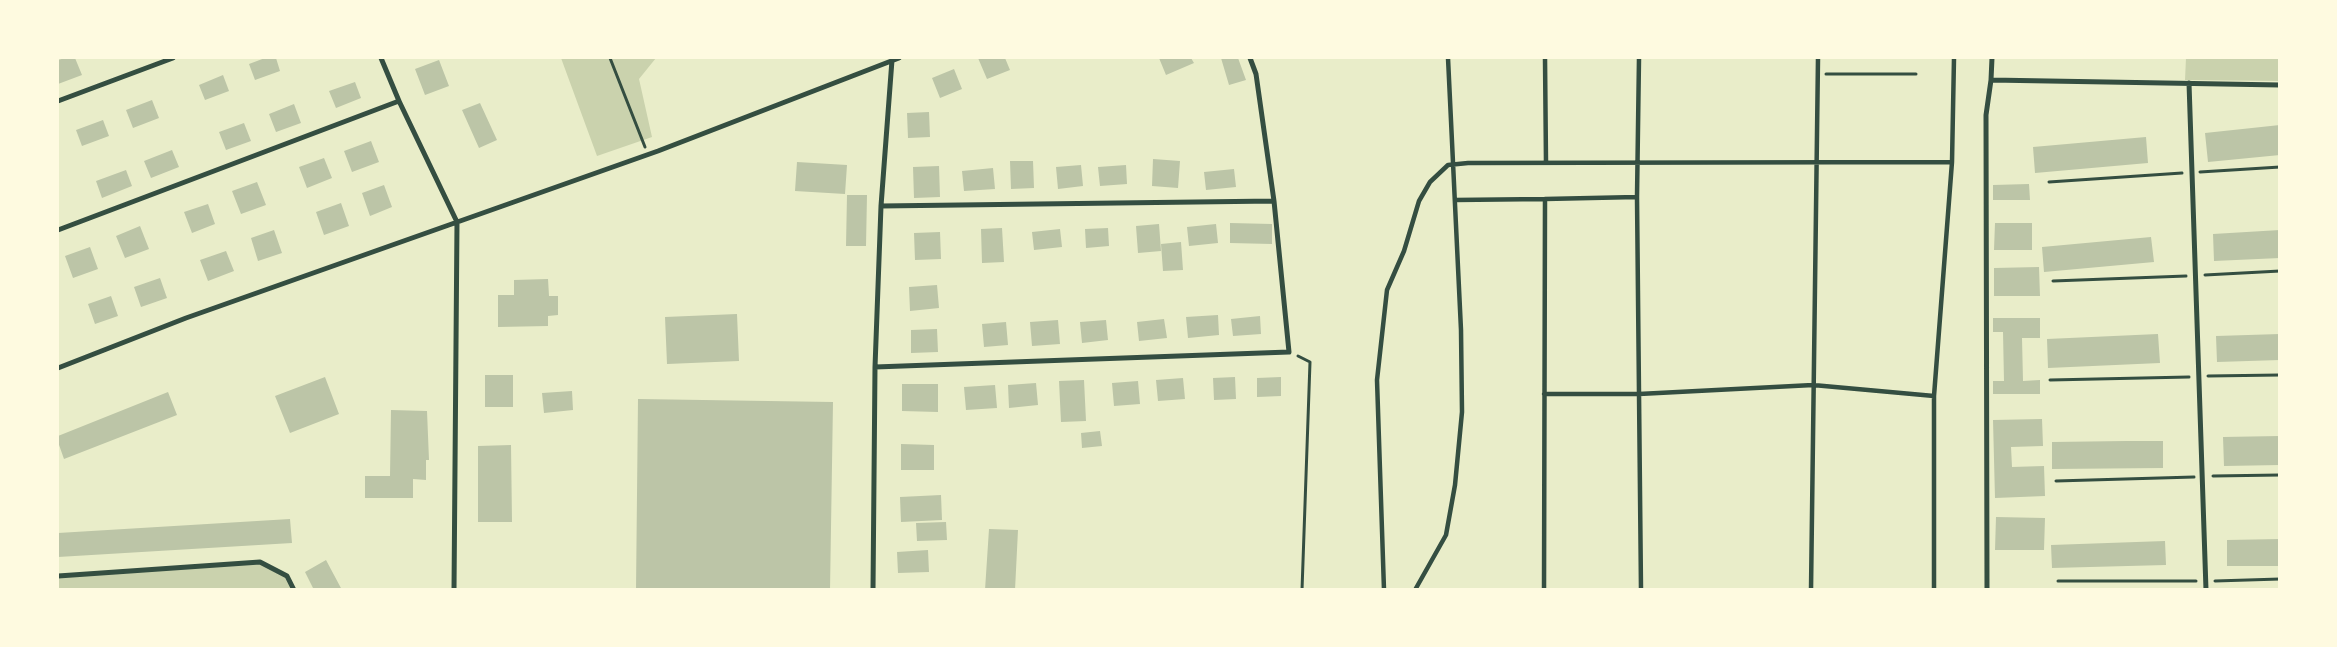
<!DOCTYPE html>
<style>
body{margin:0}
#map{position:relative;width:2337px;height:647px;overflow:hidden;background:#e9edc9;font-family:"DejaVu Sans",sans-serif}
canvas{display:block}
.frame{position:absolute;inset:0;border:59px solid #fefae0;pointer-events:none}
</style>
<div id="map">
<canvas width="2337" height="647"></canvas>
<div class="frame"></div>
</div>
<script>
const c = document.querySelector('canvas').getContext('2d');
c.lineJoin = 'round';
function fillPath(path, color) {
  c.fillStyle = color;
  c.fill(path, 'evenodd');
}
function trace(path, color, width, dash) {
  c.strokeStyle = color;
  c.lineWidth = width;
  c.lineCap = dash ? 'butt' : 'round';
  c.setLineDash(dash || []);
  c.stroke(path);
}
const green = new Path2D(`
 M 561,58 L 656,58 L 639,79 L 652,137 L 597,156 Z
 M 2186,58 L 2279,58 L 2279,81 L 2185,80 Z
 M 260,562 L 287,576 L 294,590 L 58,590 L 58,576 Z`);
const building = new Path2D(`
 M 65,58 L 75,58 L 82,75 L 58,84 L 58,60 Z
 M 265,58 L 276,58 L 280,71 L 255,80 L 249,64 Z
 M 978,58 L 1005,58 L 1010,70 L 987,79 Z
 M 1159,58 L 1191,58 L 1194,63 L 1166,75 Z
 M 1221,58 L 1238,58 L 1246,80 L 1229,85 Z
 M 439,60 L 449,86 L 425,95 L 415,69 Z
 M 954,69 L 962,89 L 940,98 L 932,78 Z
 M 223,75 L 229,91 L 205,100 L 199,85 Z
 M 355,82 L 361,98 L 336,108 L 329,91 Z
 M 152,100 L 159,118 L 133,128 L 126,110 Z
 M 480,103 L 497,140 L 479,148 L 462,110 Z
 M 294,104 L 301,123 L 276,132 L 269,114 Z
 M 929,112 L 930,137 L 908,138 L 907,113 Z
 M 103,120 L 109,136 L 82,146 L 76,130 Z
 M 244,123 L 251,141 L 226,150 L 219,132 Z
 M 2280,125 L 2280,155 L 2208,162 L 2205,133 Z
 M 2146,137 L 2148,163 L 2035,173 L 2033,147 Z
 M 371,141 L 379,162 L 352,172 L 344,151 Z
 M 172,150 L 179,167 L 151,178 L 144,161 Z
 M 324,158 L 332,178 L 307,188 L 299,167 Z
 M 1153,159 L 1180,161 L 1178,188 L 1152,186 Z
 M 1010,161 L 1033,161 L 1034,188 L 1011,189 Z
 M 797,162 L 847,165 L 845,194 L 795,191 Z
 M 1081,165 L 1083,186 L 1058,189 L 1056,167 Z
 M 1126,165 L 1127,184 L 1100,186 L 1098,167 Z
 M 939,166 L 940,197 L 914,198 L 913,167 Z
 M 993,168 L 995,189 L 964,191 L 962,171 Z
 M 1234,169 L 1236,187 L 1206,190 L 1204,172 Z
 M 126,170 L 132,186 L 102,198 L 96,181 Z
 M 257,182 L 266,205 L 241,214 L 232,191 Z
 M 2029,184 L 2030,200 L 1993,200 L 1993,185 Z
 M 384,185 L 392,207 L 370,216 L 362,193 Z
 M 847,195 L 867,195 L 866,246 L 846,246 Z
 M 341,203 L 349,226 L 324,235 L 316,212 Z
 M 208,204 L 215,224 L 192,233 L 184,212 Z
 M 1230,223 L 1272,224 L 1272,244 L 1230,243 Z
 M 1995,223 L 2032,223 L 2032,250 L 1994,250 Z
 M 1159,224 L 1161,251 L 1138,253 L 1136,226 Z
 M 1216,224 L 1218,243 L 1189,246 L 1187,227 Z
 M 140,226 L 149,249 L 125,258 L 116,236 Z
 M 1002,228 L 1004,262 L 982,263 L 981,229 Z
 M 1108,228 L 1109,246 L 1086,248 L 1085,229 Z
 M 1060,229 L 1062,247 L 1034,250 L 1032,232 Z
 M 274,230 L 282,253 L 258,261 L 251,238 Z
 M 2280,230 L 2280,258 L 2214,261 L 2213,234 Z
 M 940,232 L 941,259 L 915,260 L 914,233 Z
 M 2151,237 L 2154,262 L 2044,272 L 2042,247 Z
 M 1181,242 L 1183,270 L 1163,271 L 1161,244 Z
 M 90,247 L 98,269 L 73,278 L 65,256 Z
 M 226,251 L 234,271 L 208,281 L 200,260 Z
 M 2039,267 L 2040,296 L 1994,296 L 1994,268 Z
 M 160,278 L 167,298 L 141,307 L 134,287 Z
 M 548,279 L 549,296 L 558,296 L 558,315 L 548,316 L 548,326 L 498,327 L 498,295 L 514,295 L 514,280 Z
 M 937,285 L 939,308 L 910,311 L 909,287 Z
 M 111,296 L 118,316 L 95,324 L 88,304 Z
 M 737,314 L 739,361 L 667,364 L 665,317 Z
 M 1218,315 L 1219,335 L 1188,338 L 1186,317 Z
 M 1260,316 L 1261,334 L 1233,336 L 1231,319 Z
 M 1993,318 L 2040,318 L 2040,338 L 2022,338 L 2023,381 L 2040,380 L 2040,394 L 1993,394 L 1993,381 L 2004,381 L 2003,332 L 1993,332 Z
 M 1164,319 L 1167,338 L 1139,341 L 1137,322 Z
 M 1058,320 L 1060,344 L 1032,346 L 1030,322 Z
 M 1106,320 L 1108,340 L 1082,343 L 1080,322 Z
 M 1006,322 L 1008,345 L 984,347 L 982,324 Z
 M 937,329 L 938,352 L 911,353 L 911,330 Z
 M 2158,334 L 2160,363 L 2048,368 L 2047,339 Z
 M 2280,334 L 2280,360 L 2217,362 L 2216,336 Z
 M 485,375 L 513,375 L 513,407 L 485,407 Z
 M 325,377 L 339,414 L 290,433 L 275,396 Z
 M 1235,377 L 1236,399 L 1214,400 L 1213,378 Z
 M 1281,377 L 1281,396 L 1257,397 L 1257,378 Z
 M 1183,378 L 1185,399 L 1158,401 L 1156,380 Z
 M 1084,380 L 1086,421 L 1061,422 L 1059,381 Z
 M 1138,381 L 1140,404 L 1114,406 L 1112,383 Z
 M 1036,383 L 1038,405 L 1009,408 L 1008,385 Z
 M 902,384 L 938,384 L 938,412 L 902,411 Z
 M 995,385 L 997,408 L 966,410 L 964,387 Z
 M 572,391 L 573,410 L 544,413 L 542,393 Z
 M 168,392 L 177,415 L 64,459 L 58,442 L 58,436 Z
 M 638,399 L 833,402 L 830,590 L 636,590 Z
 M 391,410 L 427,411 L 429,460 L 426,460 L 426,480 L 413,479 L 413,498 L 365,498 L 365,476 L 390,476 Z
 M 2042,419 L 2043,446 L 2011,447 L 2012,467 L 2044,466 L 2045,496 L 1995,498 L 1993,420 Z
 M 1100,431 L 1102,446 L 1082,448 L 1081,433 Z
 M 2280,436 L 2280,465 L 2224,466 L 2223,437 Z
 M 2126,441 L 2163,441 L 2163,468 L 2052,469 L 2052,442 Z
 M 901,444 L 934,445 L 934,470 L 901,470 Z
 M 511,445 L 512,522 L 478,522 L 478,446 Z
 M 941,495 L 942,520 L 901,522 L 900,497 Z
 M 1996,517 L 2045,518 L 2044,550 L 1995,550 Z
 M 290,519 L 292,543 L 58,557 L 58,533 Z
 M 946,522 L 947,540 L 917,541 L 916,523 Z
 M 989,529 L 1018,530 L 1015,590 L 985,590 Z
 M 2280,539 L 2280,566 L 2227,566 L 2227,540 Z
 M 2165,541 L 2166,565 L 2052,568 L 2051,545 Z
 M 928,550 L 929,572 L 898,573 L 897,552 Z
 M 326,560 L 342,590 L 314,590 L 305,572 Z`);
const path = new Path2D(`
 M 610,58 L 645,147
 M 1826,74 L 1916,74
 M 2200,172 L 2280,167
 M 2049,182 L 2182,173
 M 2205,275 L 2280,271
 M 2053,281 L 2186,276
 M 1298,356 L 1310,362 L 1302,590
 M 2208,376 L 2280,375
 M 2050,380 L 2189,377
 M 2213,476 L 2280,475
 M 2056,481 L 2194,477
 M 2058,581 L 2196,581
 M 2215,581 L 2280,579`);
const pedestrian = new Path2D(`
 M 1545,58 L 1546,163
 M 1637,197 L 1641,590
 M 1545,199 L 1637,197 L 1639,58
 M 1455,200 L 1545,199 L 1544,590
 M 1544,394 L 1639,394 L 1813,385 L 1934,396
 M 1384,590 L 1377,380 L 1387,290 L 1404,251 L 1419,201 L 1430,182 L 1448,165 L 1468,163 L 1952,162
 M 1415,590 L 1446,535 L 1455,485 L 1462,412 L 1461,330 L 1448,58
 M 1811,590 L 1818,58
 M 1934,590 L 1934,396 L 1952,162 L 1954,58`);
const minor = new Path2D(`
 M 381,58 L 399,101 L 457,222 L 454,590
 M 1991,80 L 2280,85
 M 2189,83 L 2206,590
 M 58,101 L 173,58
 M 881,206 L 1274,201
 M 58,230 L 399,101
 M 875,367 L 1289,352 L 1274,201 L 1256,74 L 1250,58
 M 58,368 L 186,318 L 658,151 L 899,58
 M 58,576 L 260,562 L 287,576 L 294,590
 M 873,590 L 875,367 L 881,206 L 892,60
 M 1987,590 L 1986,115 L 1991,80 L 1992,58`);
fillPath(green, '#cad2ad');
fillPath(building, '#bcc5a7');
trace(path, '#344e41', 3);
trace(pedestrian, '#344e41', 4.5);
trace(minor, '#344e41', 5);
</script>
